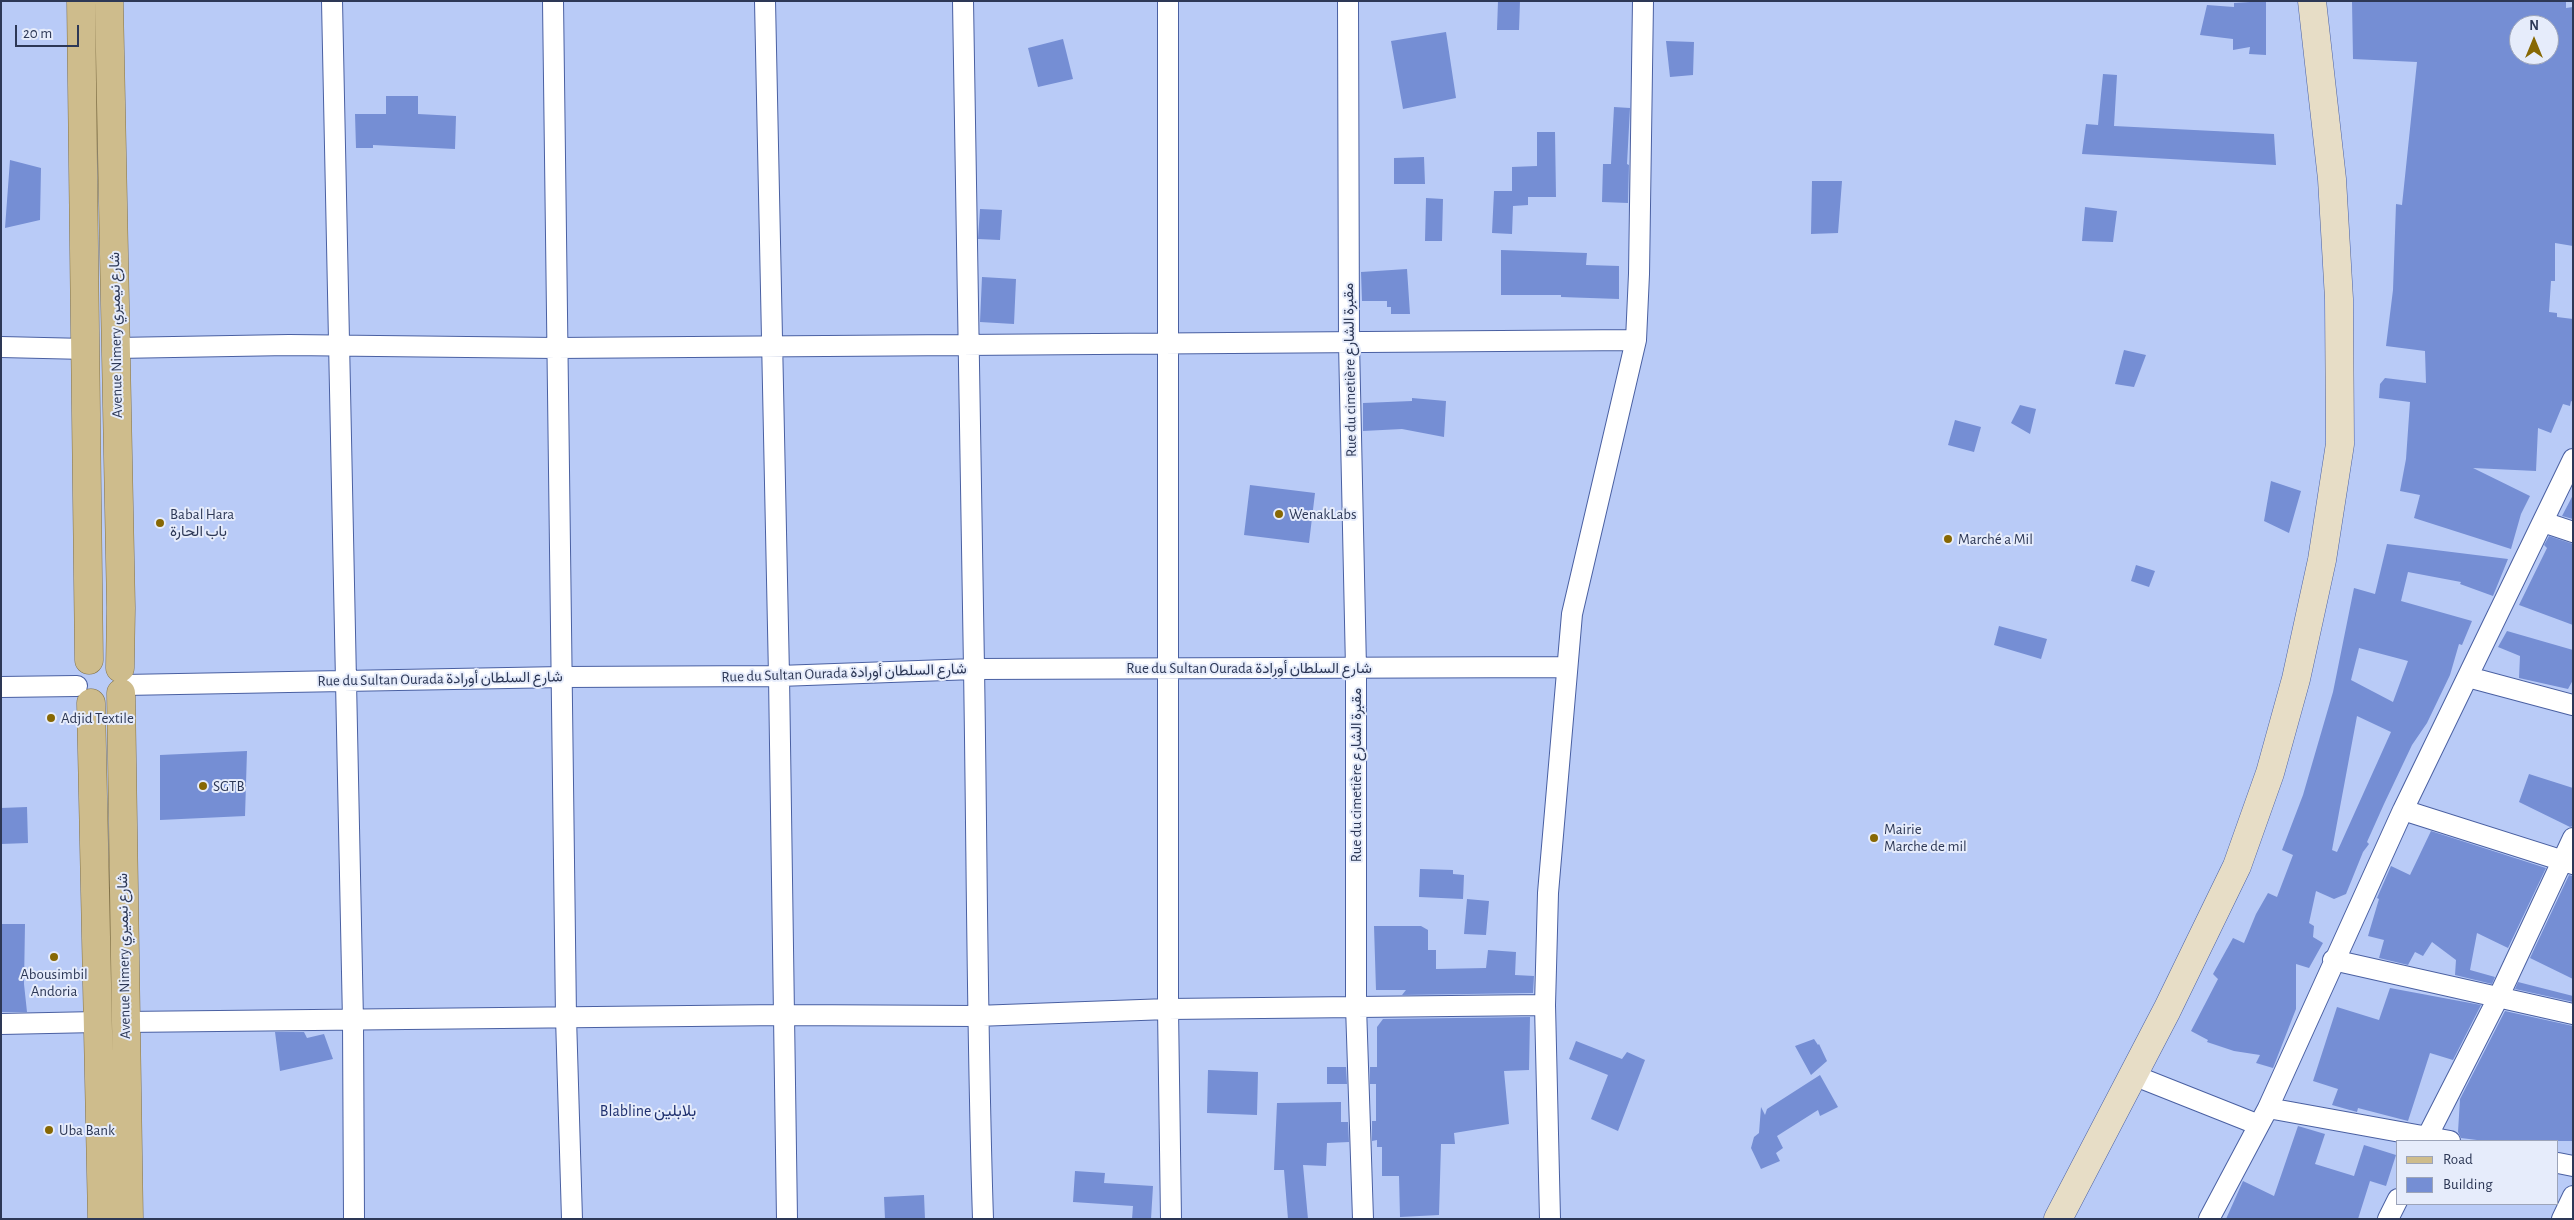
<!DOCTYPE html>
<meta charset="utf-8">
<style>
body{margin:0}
#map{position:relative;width:2574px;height:1220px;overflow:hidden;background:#b9cbf7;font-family:"Alegreya Sans",sans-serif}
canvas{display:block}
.frame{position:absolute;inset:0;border:2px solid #2d3856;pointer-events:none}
.legend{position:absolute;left:2396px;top:1140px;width:162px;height:65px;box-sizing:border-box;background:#e6ecfb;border:1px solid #9ca4b9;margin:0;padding:6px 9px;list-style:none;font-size:15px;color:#2d3856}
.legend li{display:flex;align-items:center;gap:10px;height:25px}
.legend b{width:25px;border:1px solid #9ca4b9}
.north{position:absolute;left:2509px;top:15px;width:50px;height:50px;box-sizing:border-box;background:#e6ecfb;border:1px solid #9ca4b9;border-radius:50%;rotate:0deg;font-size:14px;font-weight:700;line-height:20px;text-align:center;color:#2d3856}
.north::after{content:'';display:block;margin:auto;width:18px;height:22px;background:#876804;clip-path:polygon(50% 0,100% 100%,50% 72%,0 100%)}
.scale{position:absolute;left:15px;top:25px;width:64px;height:22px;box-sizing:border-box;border:2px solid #2d3856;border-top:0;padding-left:6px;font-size:15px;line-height:18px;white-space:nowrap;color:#2d3856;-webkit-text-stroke:4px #e6ecfb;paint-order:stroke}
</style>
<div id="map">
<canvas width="2574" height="1220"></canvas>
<div class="frame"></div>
<ul class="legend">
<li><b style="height:6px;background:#cebc8c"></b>Road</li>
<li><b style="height:14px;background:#758ed4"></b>Building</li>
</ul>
<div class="north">N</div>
<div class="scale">20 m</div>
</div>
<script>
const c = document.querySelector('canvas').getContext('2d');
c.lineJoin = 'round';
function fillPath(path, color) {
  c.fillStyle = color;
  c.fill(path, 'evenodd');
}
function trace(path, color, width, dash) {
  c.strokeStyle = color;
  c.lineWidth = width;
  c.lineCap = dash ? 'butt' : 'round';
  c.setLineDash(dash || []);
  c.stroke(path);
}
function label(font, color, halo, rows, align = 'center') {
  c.font = font + ' "Alegreya Sans",Vazirmatn,sans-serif';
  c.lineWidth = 4;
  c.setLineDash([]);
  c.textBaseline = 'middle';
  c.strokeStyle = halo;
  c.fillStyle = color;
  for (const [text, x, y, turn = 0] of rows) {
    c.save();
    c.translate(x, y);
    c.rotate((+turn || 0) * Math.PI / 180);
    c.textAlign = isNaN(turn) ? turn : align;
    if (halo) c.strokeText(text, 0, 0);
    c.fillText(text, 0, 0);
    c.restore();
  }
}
const building = new Path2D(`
 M 1498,1 L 1520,1 L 1519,30 L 1497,30 Z
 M 2266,1 L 2266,55 L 2249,54 L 2250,47 L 2233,50 L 2233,39 L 2200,35 L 2207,5 L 2234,7 L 2234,3 Z
 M 2352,1 L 2566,1 L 2566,8 L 2573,7 L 2573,246 L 2555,243 L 2555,281 L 2551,281 L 2549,312 L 2557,313 L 2557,317 L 2573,319 L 2573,402 L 2571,401 L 2570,406 L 2563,404 L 2551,433 L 2538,428 L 2536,471 L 2473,468 L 2530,496 L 2521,514 L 2511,549 L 2414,518 L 2420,495 L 2400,491 L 2406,459 L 2410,402 L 2379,398 L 2380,384 L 2385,378 L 2426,383 L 2425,351 L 2386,346 L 2393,290 L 2396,204 L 2402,205 L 2417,62 L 2353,59 ZM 2519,25 L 2549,25 L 2549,55 L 2519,55 Z
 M 1446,32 L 1456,98 L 1403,109 L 1391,41 Z
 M 1063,39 L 1073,79 L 1038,87 L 1028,48 Z
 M 1666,41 L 1694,42 L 1693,75 L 1670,77 Z
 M 2103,74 L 2117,75 L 2114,126 L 2274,134 L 2276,165 L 2082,154 L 2086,124 L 2098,125 Z
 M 386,96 L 418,96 L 418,114 L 456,116 L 455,149 L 373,145 L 373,148 L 356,148 L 355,114 L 386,114 Z
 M 1614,107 L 1630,108 L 1627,164 L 1629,165 L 1628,203 L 1602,202 L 1603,164 L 1611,164 Z
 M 1537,132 L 1555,132 L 1556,197 L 1528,197 L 1528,205 L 1513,206 L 1512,234 L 1492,233 L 1494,191 L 1512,191 L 1512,167 L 1537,166 Z
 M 1424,157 L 1425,184 L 1394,184 L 1394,158 Z
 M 10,160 L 41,168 L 40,220 L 5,228 Z
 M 1812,181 L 1842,181 L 1838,233 L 1811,234 Z
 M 1426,198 L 1443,199 L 1442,241 L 1425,241 Z
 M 2085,207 L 2117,211 L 2113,242 L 2082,241 Z
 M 980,209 L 1002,210 L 1000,240 L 978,239 Z
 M 1501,250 L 1587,253 L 1586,265 L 1619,266 L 1619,299 L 1561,297 L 1561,295 L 1501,295 Z
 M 1407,269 L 1410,314 L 1391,314 L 1391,307 L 1387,307 L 1387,301 L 1362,301 L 1361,272 Z
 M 982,277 L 1016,279 L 1014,324 L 980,322 Z
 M 2124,350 L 2146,355 L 2134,387 L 2115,384 Z
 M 1412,398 L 1446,401 L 1444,437 L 1402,429 L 1363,431 L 1363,403 L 1412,401 Z
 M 2020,405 L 2036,409 L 2030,434 L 2011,423 Z
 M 1955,420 L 1981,427 L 1974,452 L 1948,445 Z
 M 2271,481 L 2301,491 L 2289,533 L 2264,521 Z
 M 1250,485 L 1315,493 L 1309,543 L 1244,535 Z
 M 2573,495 L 2573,519 L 2562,516 Z
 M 2549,536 L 2573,544 L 2573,625 L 2519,605 L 2547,548 L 2544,545 Z
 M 2387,544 L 2508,559 L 2493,596 L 2460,584 L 2461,582 L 2408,572 L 2401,601 L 2472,621 L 2462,645 L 2459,644 L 2450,675 L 2427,723 L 2412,745 L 2384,804 L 2367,842 L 2369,844 L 2363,852 L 2346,894 L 2334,899 L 2316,891 L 2309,923 L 2314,926 L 2313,937 L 2323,943 L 2309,968 L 2296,964 L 2296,1009 L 2273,1068 L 2256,1063 L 2260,1055 L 2234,1051 L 2207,1042 L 2208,1040 L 2191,1031 L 2218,979 L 2213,974 L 2233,938 L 2244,943 L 2256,914 L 2268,893 L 2277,897 L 2293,855 L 2282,850 L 2303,795 L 2333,692 L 2354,588 L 2375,594 ZM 2359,648 L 2408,661 L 2393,702 L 2351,680 ZM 2357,716 L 2391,732 L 2337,852 L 2332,850 Z
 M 2136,565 L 2155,571 L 2149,587 L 2131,581 Z
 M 1999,626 L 2047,639 L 2041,659 L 1994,645 Z
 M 2507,631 L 2573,650 L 2573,680 L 2568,689 L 2519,678 L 2520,656 L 2498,647 Z
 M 247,751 L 245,816 L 160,820 L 160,755 Z
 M 2529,774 L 2573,788 L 2573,826 L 2570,827 L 2519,802 Z
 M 27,807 L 28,843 L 1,844 L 1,808 Z
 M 2431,831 L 2546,868 L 2508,948 L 2477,933 L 2470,970 L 2495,977 L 2492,984 L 2455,975 L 2456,960 L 2432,942 L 2423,956 L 2415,952 L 2408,965 L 2379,958 L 2384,940 L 2368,936 L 2379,899 L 2377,898 L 2391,866 L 2410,875 Z
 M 1420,869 L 1453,870 L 1453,874 L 1464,875 L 1463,899 L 1419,897 Z
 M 2569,875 L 2573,876 L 2573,979 L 2530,958 Z
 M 1467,899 L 1489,901 L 1486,935 L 1464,934 Z
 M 1,924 L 25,924 L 24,984 L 27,1012 L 1,1012 Z
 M 1374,926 L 1421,926 L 1428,930 L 1428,950 L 1436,950 L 1436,969 L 1486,968 L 1488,950 L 1516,952 L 1515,975 L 1534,976 L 1533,993 L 1402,995 L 1406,990 L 1376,990 Z
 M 2518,982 L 2573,996 L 2573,1002 L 2515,989 Z
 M 2390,988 L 2481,1005 L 2453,1060 L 2430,1053 L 2408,1121 L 2358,1108 L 2357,1112 L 2332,1105 L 2338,1089 L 2313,1081 L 2337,1007 L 2379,1020 Z
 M 2505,1011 L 2573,1026 L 2573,1141 L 2485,1141 L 2461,1138 L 2458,1132 L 2460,1099 Z
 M 1530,1017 L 1529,1070 L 1504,1071 L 1509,1124 L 1454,1133 L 1455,1144 L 1441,1144 L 1439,1215 L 1400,1217 L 1399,1176 L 1382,1176 L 1382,1147 L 1377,1147 L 1377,1140 L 1372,1141 L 1372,1121 L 1376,1121 L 1376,1084 L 1370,1084 L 1370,1067 L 1377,1067 L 1377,1027 L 1383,1019 Z
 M 275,1032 L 304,1032 L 307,1038 L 324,1034 L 333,1059 L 280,1071 Z
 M 1814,1039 L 1818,1045 L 1819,1044 L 1827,1061 L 1811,1075 L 1795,1046 Z
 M 1576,1041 L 1622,1059 L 1627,1052 L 1645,1060 L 1618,1131 L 1591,1119 L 1608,1075 L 1569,1059 Z
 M 1327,1067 L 1346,1067 L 1347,1084 L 1327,1084 Z
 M 1208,1070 L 1258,1072 L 1257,1115 L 1207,1113 Z
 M 1820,1075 L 1838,1107 L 1820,1116 L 1818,1110 L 1777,1136 L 1783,1148 L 1776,1153 L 1780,1161 L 1761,1169 L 1751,1148 L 1754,1137 L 1759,1133 L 1761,1107 L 1765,1115 L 1767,1109 Z
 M 1341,1102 L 1341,1122 L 1348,1122 L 1349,1142 L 1327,1143 L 1326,1166 L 1303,1165 L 1308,1219 L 1288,1219 L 1284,1170 L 1274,1170 L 1277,1103 Z
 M 2298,1126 L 2325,1134 L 2315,1164 L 2354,1176 L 2364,1145 L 2396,1155 L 2386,1186 L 2370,1181 L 2358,1219 L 2226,1219 L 2243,1181 L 2274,1196 Z
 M 1075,1171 L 1105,1173 L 1104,1183 L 1153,1186 L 1151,1219 L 1132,1219 L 1133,1206 L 1073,1202 Z
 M 924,1195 L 925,1219 L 885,1219 L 884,1197 Z`);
const street = new Path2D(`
 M 332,1 L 353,1021 L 354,1219
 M 553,1 L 566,1017 L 572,1219
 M 765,1 L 779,676 L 787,1219
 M 963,1 C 965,224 970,446 974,668 C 977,852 977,1035 983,1219
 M 1168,1 L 1168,1009 L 1171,1219
 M 1348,1 L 1349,343 L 1356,668 L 1356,1006 L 1363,1219
 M 1,347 L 86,349
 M 116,348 L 289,345 L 556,348 L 1636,340
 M 2543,522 L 2573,532
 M 2468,677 L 2573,705
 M 124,685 L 563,677 L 779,676 L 974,669 L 1565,667
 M 1,687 L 77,686
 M 2403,810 L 2573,864
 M 2333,960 L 2573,1014
 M 124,1022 L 784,1015 L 976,1016 L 1168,1009 L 1545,1005
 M 1,1024 L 97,1022
 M 2133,1075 L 2259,1125
 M 2268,1108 L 2450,1141
 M 2425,1141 L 2498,998 L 2573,838
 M 2558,1163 L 2573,1166
 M 1550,1219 L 1545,1005 L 1548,893 L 1572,614 L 1636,340 L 1639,274 L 1643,1
 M 2209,1219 L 2268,1108 L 2403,810 L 2573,459
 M 2388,1219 L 2398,1199
 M 2562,1219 L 2573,1196`);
const secondary = new Path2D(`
 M 2058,1219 L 2167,1010 L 2237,866 L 2270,773 L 2296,679 L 2322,560 L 2340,444 L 2339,299 L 2332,179 L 2312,1`);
const primary = new Path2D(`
 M 81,1 L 89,660
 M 109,1 L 121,608 L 120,668
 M 121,693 L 129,1219
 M 91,703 L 102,1219`);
const markers = [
 [1279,514,5,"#876804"],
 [160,523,5,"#876804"],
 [1948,539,5,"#876804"],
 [51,718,5,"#876804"],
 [203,786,5,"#876804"],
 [1874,838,5,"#876804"],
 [54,957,5,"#876804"],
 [49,1130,5,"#876804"]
];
const streetNames = [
 ["Avenue Nimery شارع نيميري",116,335,-91],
 ["Rue du cimetière مقبرة الشارع",1350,370,-91],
 ["Rue du Sultan Ourada شارع السلطان أورادة",1249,668],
 ["Rue du Sultan Ourada شارع السلطان أورادة",844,673,-2],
 ["Rue du Sultan Ourada شارع السلطان أورادة",440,679,-1],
 ["Rue du cimetière مقبرة الشارع",1356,775,-90],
 ["Avenue Nimery شارع نيميري",124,956,-91]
];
const poiNames = [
 ["Babal Hara",170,514],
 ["باب الحارة",170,531],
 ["WenakLabs",1289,514],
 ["Marché a Mil",1958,539],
 ["Adjid Textile",61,718],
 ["SGTB",213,786],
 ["Mairie",1884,829],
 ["Marche de mil",1884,846],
 ["Abousimbil",54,974,"center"],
 ["Andoria",54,991,"center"],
 ["Uba Bank",59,1130]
];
const neighbourhoodNames = [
 ["Blabline بلابلين",648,1111]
];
fillPath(building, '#758ed4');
trace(street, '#4a60a2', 22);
trace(secondary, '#4a60a2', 29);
trace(primary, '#817148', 29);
trace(street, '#fff', 20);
trace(secondary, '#e7ddc6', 28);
trace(primary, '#cebc8c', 28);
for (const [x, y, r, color] of markers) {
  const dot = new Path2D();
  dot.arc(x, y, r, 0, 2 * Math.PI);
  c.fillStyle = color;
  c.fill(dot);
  trace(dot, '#e6ecfb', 2);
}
label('15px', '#2d3856', '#e6ecfb', streetNames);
label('15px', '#2d3856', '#e6ecfb', poiNames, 'left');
label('16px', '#1f306e', '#e6ecfb', neighbourhoodNames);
</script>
